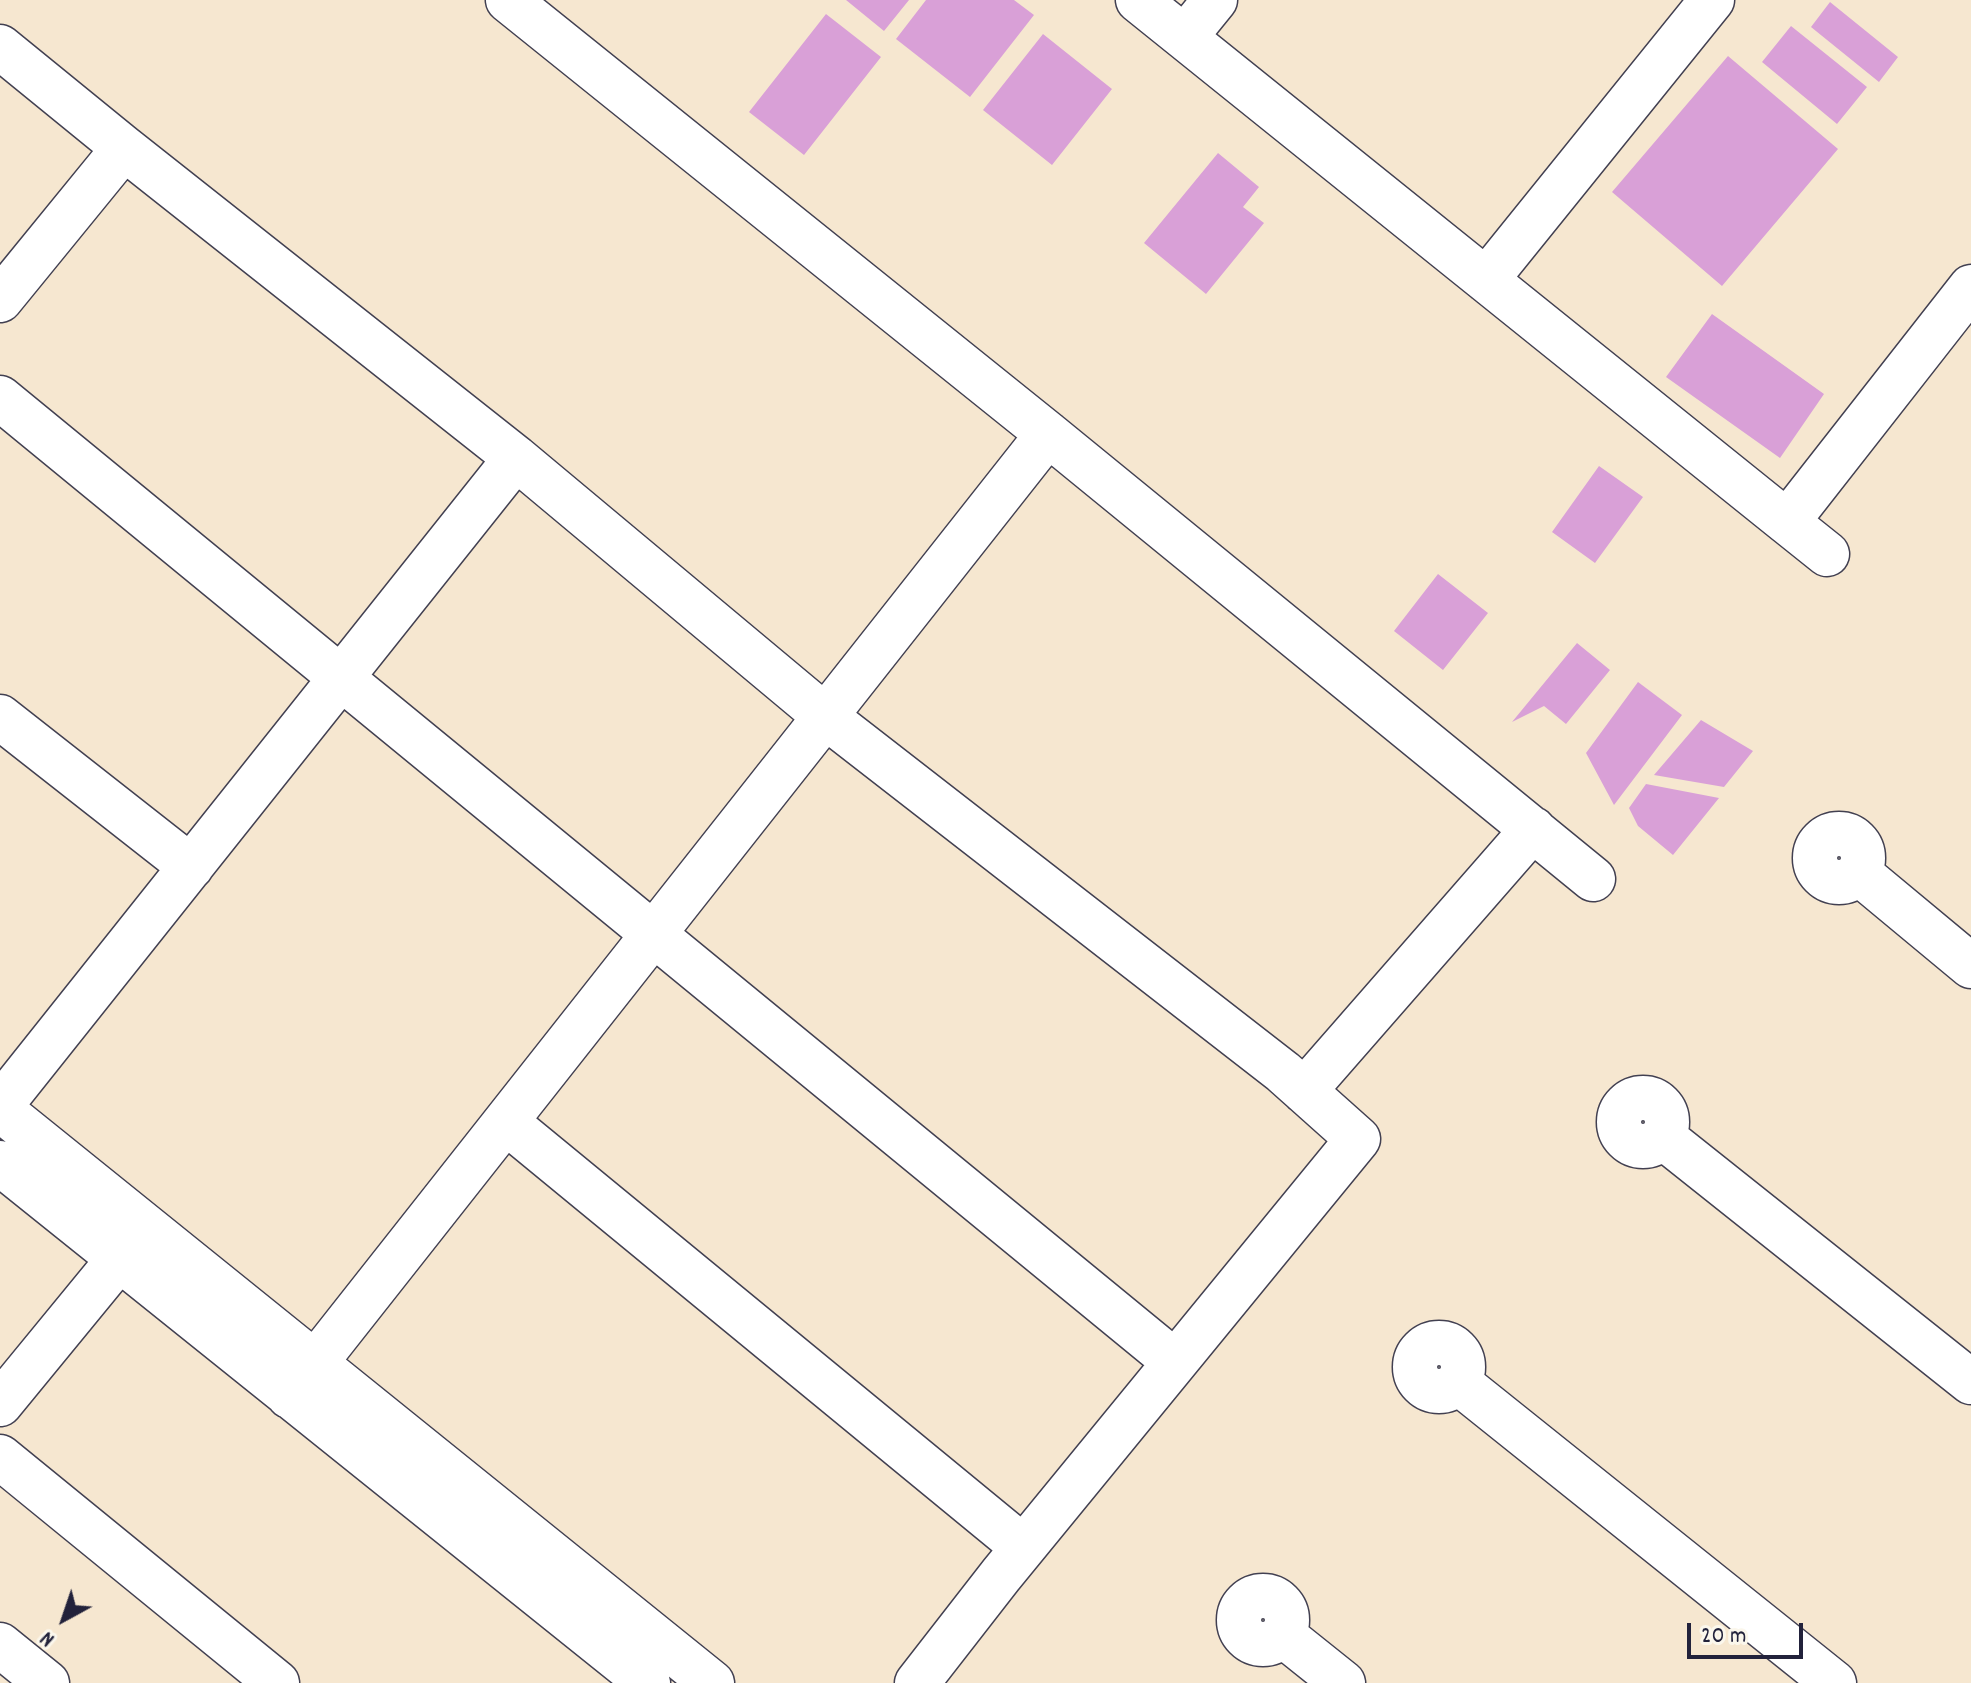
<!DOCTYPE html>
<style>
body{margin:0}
#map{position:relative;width:1971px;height:1683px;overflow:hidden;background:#f6e7d0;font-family:Dekko,sans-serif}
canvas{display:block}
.north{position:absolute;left:24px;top:1579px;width:80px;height:80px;-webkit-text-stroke:6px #fbf7ec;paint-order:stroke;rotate:220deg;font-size:22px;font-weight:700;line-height:32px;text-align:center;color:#22223b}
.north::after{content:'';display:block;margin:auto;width:28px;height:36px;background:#22223b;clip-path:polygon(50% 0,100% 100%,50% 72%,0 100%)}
.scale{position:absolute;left:1687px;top:1623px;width:116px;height:36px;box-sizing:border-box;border:4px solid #22223b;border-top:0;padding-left:10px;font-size:24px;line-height:28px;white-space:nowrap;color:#22223b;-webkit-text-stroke:6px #fbf7ec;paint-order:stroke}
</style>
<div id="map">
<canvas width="1971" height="1683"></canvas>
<div class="north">N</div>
<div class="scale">20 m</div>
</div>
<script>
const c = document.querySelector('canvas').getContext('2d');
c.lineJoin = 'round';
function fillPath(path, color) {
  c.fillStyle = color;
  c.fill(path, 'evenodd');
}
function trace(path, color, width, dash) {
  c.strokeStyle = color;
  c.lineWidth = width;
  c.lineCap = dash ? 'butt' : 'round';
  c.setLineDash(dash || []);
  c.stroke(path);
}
const building = new Path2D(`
 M 846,0 L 909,0 L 884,31 Z
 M 926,0 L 1014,0 L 1034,15 L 970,97 L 896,39 Z
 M 1830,2 L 1898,57 L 1879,82 L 1811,27 Z
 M 826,14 L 881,57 L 804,155 L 749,112 Z
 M 1791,26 L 1867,87 L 1837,124 L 1762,62 Z
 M 1043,34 L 1112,89 L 1052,165 L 983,110 Z
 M 1728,56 L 1838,149 L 1722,286 L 1612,192 Z
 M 1218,153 L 1259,187 L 1243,207 L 1264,223 L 1206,294 L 1144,243 Z
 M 1712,314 L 1824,394 L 1780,458 L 1666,377 Z
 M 1599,466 L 1643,497 L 1595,563 L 1552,532 Z
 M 1438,574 L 1488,613 L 1443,670 L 1394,631 Z
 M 1577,643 L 1610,670 L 1566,724 L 1544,706 L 1512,722 Z
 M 1638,682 L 1682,715 L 1614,805 L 1586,753 Z
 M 1701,720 L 1753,751 L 1724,787 L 1654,775 Z
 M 1646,784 L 1719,798 L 1673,855 L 1638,826 L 1629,808 Z`);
const minor = new Path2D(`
 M 508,0 L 1048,434 L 1593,879
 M 1138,0 L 1787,522 L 1971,287
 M 1185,37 L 1215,0
 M 0,47 L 124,148 L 0,300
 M 124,148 L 516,458 L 826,717 L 1283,1072 L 1358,1139 L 1001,1575 L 917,1683
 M 1486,280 L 1712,0
 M 0,398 L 1175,1362
 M 1787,522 L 1827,554
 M 0,717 L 191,867
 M1815 858a24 24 0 1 1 48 0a24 24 0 1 1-48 0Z
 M 1859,873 L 1971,966
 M 1304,1091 L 1533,829
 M1619 1122a24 24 0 1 1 48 0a24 24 0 1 1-48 0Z
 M 0,1106 L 516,458
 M 0,1109 L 712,1683
 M 506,1122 L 1023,1547
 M 1663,1137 L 1971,1382
 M 0,1163 L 648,1683
 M1415 1367a24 24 0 1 1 48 0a24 24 0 1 1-48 0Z
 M 1458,1382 L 1834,1683
 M 289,1396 L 1048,434
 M 0,1404 L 119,1259
 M 0,1457 L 277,1683
 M1239 1620a24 24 0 1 1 48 0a24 24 0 1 1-48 0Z
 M 1283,1635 L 1343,1683`);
const tertiary = new Path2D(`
 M 0,1645 L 47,1683`);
fillPath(building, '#d9a0d7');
trace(minor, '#424051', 47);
trace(tertiary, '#424051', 47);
trace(minor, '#fff', 44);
trace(tertiary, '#fff', 44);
</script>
